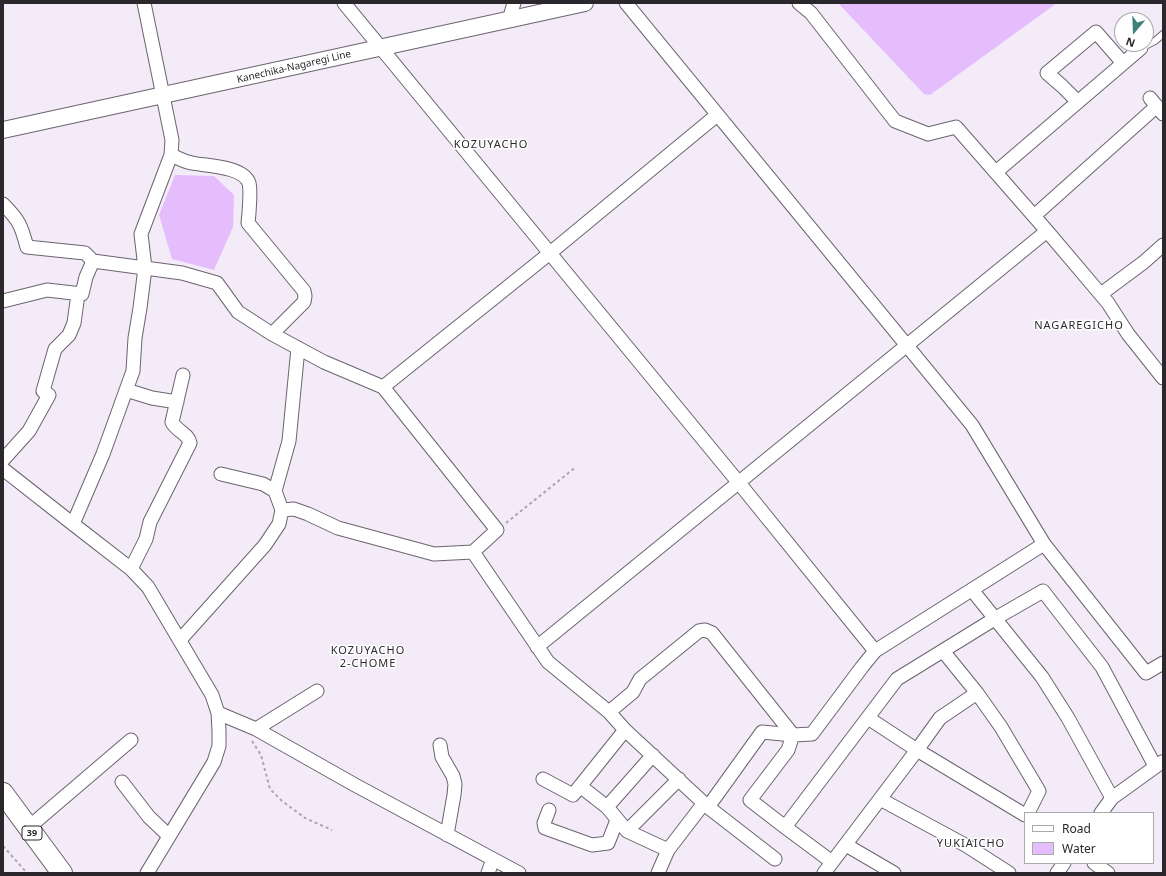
<!DOCTYPE html>
<style>
body{margin:0}
#map{position:relative;width:1166px;height:876px;overflow:hidden;background:#f3ebf8;font-family:"Noto Sans",sans-serif}
canvas{display:block}
.frame{position:absolute;inset:0;border:4px solid #2b282d;pointer-events:none}
.legend{position:absolute;left:1024px;top:812px;width:130px;height:52px;box-sizing:border-box;background:#fff;border:1px solid #aaa9ab;margin:0;padding:5px 7px;list-style:none;font-size:12px;color:#2b282d}
.legend li{display:flex;align-items:center;gap:8px;height:20px}
.legend b{width:20px;border:1px solid #aaa9ab}
.north{position:absolute;left:1114px;top:12px;width:40px;height:40px;box-sizing:border-box;background:#fff;border:1px solid #aaa9ab;border-radius:50%;rotate:199deg;font-size:11px;font-weight:700;line-height:16px;text-align:center;color:#2b282d}
.north::after{content:'';display:block;margin:auto;width:14px;height:18px;background:#3d837a;clip-path:polygon(50% 0,100% 100%,50% 72%,0 100%)}
</style>
<div id="map">
<canvas width="1166" height="876"></canvas>
<div class="frame"></div>
<ul class="legend">
<li><b style="height:5px;background:#fff"></b>Road</li>
<li><b style="height:11px;background:#e5bdfd"></b>Water</li>
</ul>
<div class="north">N</div>
</div>
<script>
const c = document.querySelector('canvas').getContext('2d');
c.lineJoin = 'round';
function fillPath(path, color) {
  c.fillStyle = color;
  c.fill(path, 'evenodd');
}
function trace(path, color, width, dash) {
  c.strokeStyle = color;
  c.lineWidth = width;
  c.lineCap = dash ? 'butt' : 'round';
  c.setLineDash(dash || []);
  c.stroke(path);
}
function label(font, color, halo, rows, align = 'center') {
  c.font = font + ' "Noto Sans",sans-serif';
  c.lineWidth = 3;
  c.setLineDash([]);
  c.textBaseline = 'middle';
  c.strokeStyle = halo;
  c.fillStyle = color;
  for (const [text, x, y, turn = 0] of rows) {
    c.save();
    c.translate(x, y);
    c.rotate((+turn || 0) * Math.PI / 180);
    c.textAlign = isNaN(turn) ? turn : align;
    if (halo) c.strokeText(text, 0, 0);
    c.fillText(text, 0, 0);
    c.restore();
  }
}
const water = new Path2D(`
 M 838,3 L 1057,3 L 930,95 L 924,94 Z
 M 175,175 L 214,176 L 234,195 L 233,227 L 214,270 L 172,259 L 159,215 Z`);
const path = new Path2D(`
 M 506,523 L 576,467
 M 252,741 L 261,755 L 270,789 L 282,801 L 305,818 L 332,830
 M 3,846 L 27,873`);
const service = new Path2D(`
 M 1141,48 L 1155,41 L 1163,34`);
const minor = new Path2D(`
 M 344,3 L 739,483 L 875,651
 M 626,3 L 972,425 L 1044,544 L 1146,673 L 1163,663
 M 799,3 L 811,13 L 895,121 L 928,134 L 956,127 L 1047,231 L 1108,303 L 1128,334 L 1163,378
 M 509,20 L 514,3
 M 1150,98 L 1163,114
 M 1078,102 L 1062,86 L 1047,73 L 1096,32 L 1123,63
 M 171,155 C 178,158 185,162 192,163 C 206,166 243,166 249,183 C 251,190 249,215 248,223 L 304,291 L 305,296 L 304,302 L 272,334
 M 996,172 L 1141,48
 M 3,204 C 19,220 21,225 27,247 L 85,253 L 93,261 L 182,273 L 217,283 L 238,312 L 272,334 L 324,362 L 383,387 L 497,530 L 473,552 L 548,662 L 609,712 L 625,730 L 708,807 L 775,859
 M 1034,216 L 1157,106
 M 1101,294 L 1144,262 L 1163,245
 M 3,301 L 47,290 L 82,294 L 86,277 L 93,261
 M 383,387 L 550,253 L 717,115
 M 126,390 L 152,398 L 177,402
 M 3,460 L 29,431 L 49,395 L 43,391 L 55,349 L 69,335 L 74,323 L 78,294
 M 3,469 L 73,524 L 131,569 L 148,587 L 212,695 L 218,713 L 219,731 L 219,746 L 214,762 L 147,873
 M 221,474 L 263,484 L 275,491
 M 282,510 L 294,509 L 308,514 L 338,528 L 434,554 L 473,552
 M 73,524 L 103,454 L 133,371 L 135,338 L 140,308 L 145,268 L 141,234 L 171,155 L 172,140 L 144,3
 M 131,569 L 146,539 L 150,522 L 190,443 C 188,433 176,431 172,422 L 183,375
 M 972,590 L 1042,677 L 1068,718 L 1112,798
 M 180,640 L 265,545 L 279,524 L 282,510 L 275,491 L 289,441 L 298,348
 M 537,647 L 1047,231
 M 943,651 L 977,693 L 1001,727 L 1039,791 L 1028,813
 M 609,712 L 633,692 L 640,679 L 699,631 L 705,630 L 712,633 L 793,735 L 788,750 L 750,800 L 785,827
 M 218,713 L 256,729 L 355,785 L 519,873
 M 868,718 L 917,750 L 1025,815
 M 256,729 L 317,691
 M 440,745 L 442,757 L 453,776 L 455,784 L 454,795 L 447,835
 M 543,779 L 573,795 L 625,730
 M 122,782 L 149,817 L 169,836
 M 580,786 L 607,807 L 627,831 L 668,850
 M 880,799 L 967,846 L 1009,873
 M 607,807 L 653,755
 M 708,807 L 762,732 L 793,735 L 812,734 L 862,667 L 875,651 L 1044,544
 M 549,810 L 544,823 L 545,828 L 592,845 L 608,843 L 617,820
 M 1101,813 L 1112,798 L 1162,762
 M 28,828 L 131,740
 M 627,831 L 679,779
 M 846,845 L 894,873
 M 832,862 L 785,827 L 897,679 L 996,618 L 1043,591 L 1102,667 L 1155,766
 M 1094,863 L 1108,873
 M 488,873 L 493,859
 M 658,873 L 668,850 L 704,803
 M 824,873 L 917,750 L 940,718 L 977,693
 M 1057,873 L 1064,863`);
const tertiary = new Path2D(`
 M 3,130 L 585,3`);
const primary = new Path2D(`
 M 3,793 L 62,873`);
const shields = [
 [32,833,20]
];
const shieldNames = [
 ["39",32,833]
];
const streetNames = [
 ["Kanechika-Nagaregi Line",294,67,-13]
];
const neighbourhoodNames = [
 ["KOZUYACHO",491,145],
 ["NAGAREGICHO",1079,326],
 ["KOZUYACHO",368,651],
 ["2-CHOME",368,664],
 ["YUKIAICHO",971,844]
];
fillPath(water, '#e5bdfd');
trace(service, '#6b646f', 8);
trace(minor, '#6b646f', 15);
trace(tertiary, '#6b646f', 18);
trace(primary, '#6b646f', 22);
trace(path, '#aca6b0', 2, [3, 3]);
trace(service, '#fff', 6);
trace(minor, '#fff', 13);
trace(tertiary, '#fff', 16);
trace(primary, '#fff', 20);
for (const [x, y, w] of shields) {
  const box = new Path2D();
  box.roundRect(x - w / 2, y - 7, w, 14, 3);
  c.fillStyle = '#fff';
  c.fill(box);
  trace(box, '#2b282d', 1);
}
label('bold 9px', '#2b282d', null, shieldNames);
label('10px', '#2b282d', '#fff', streetNames);
c.letterSpacing = '1px';
label('11px', '#2b282d', '#fff', neighbourhoodNames);
c.letterSpacing = '0px';
</script>
